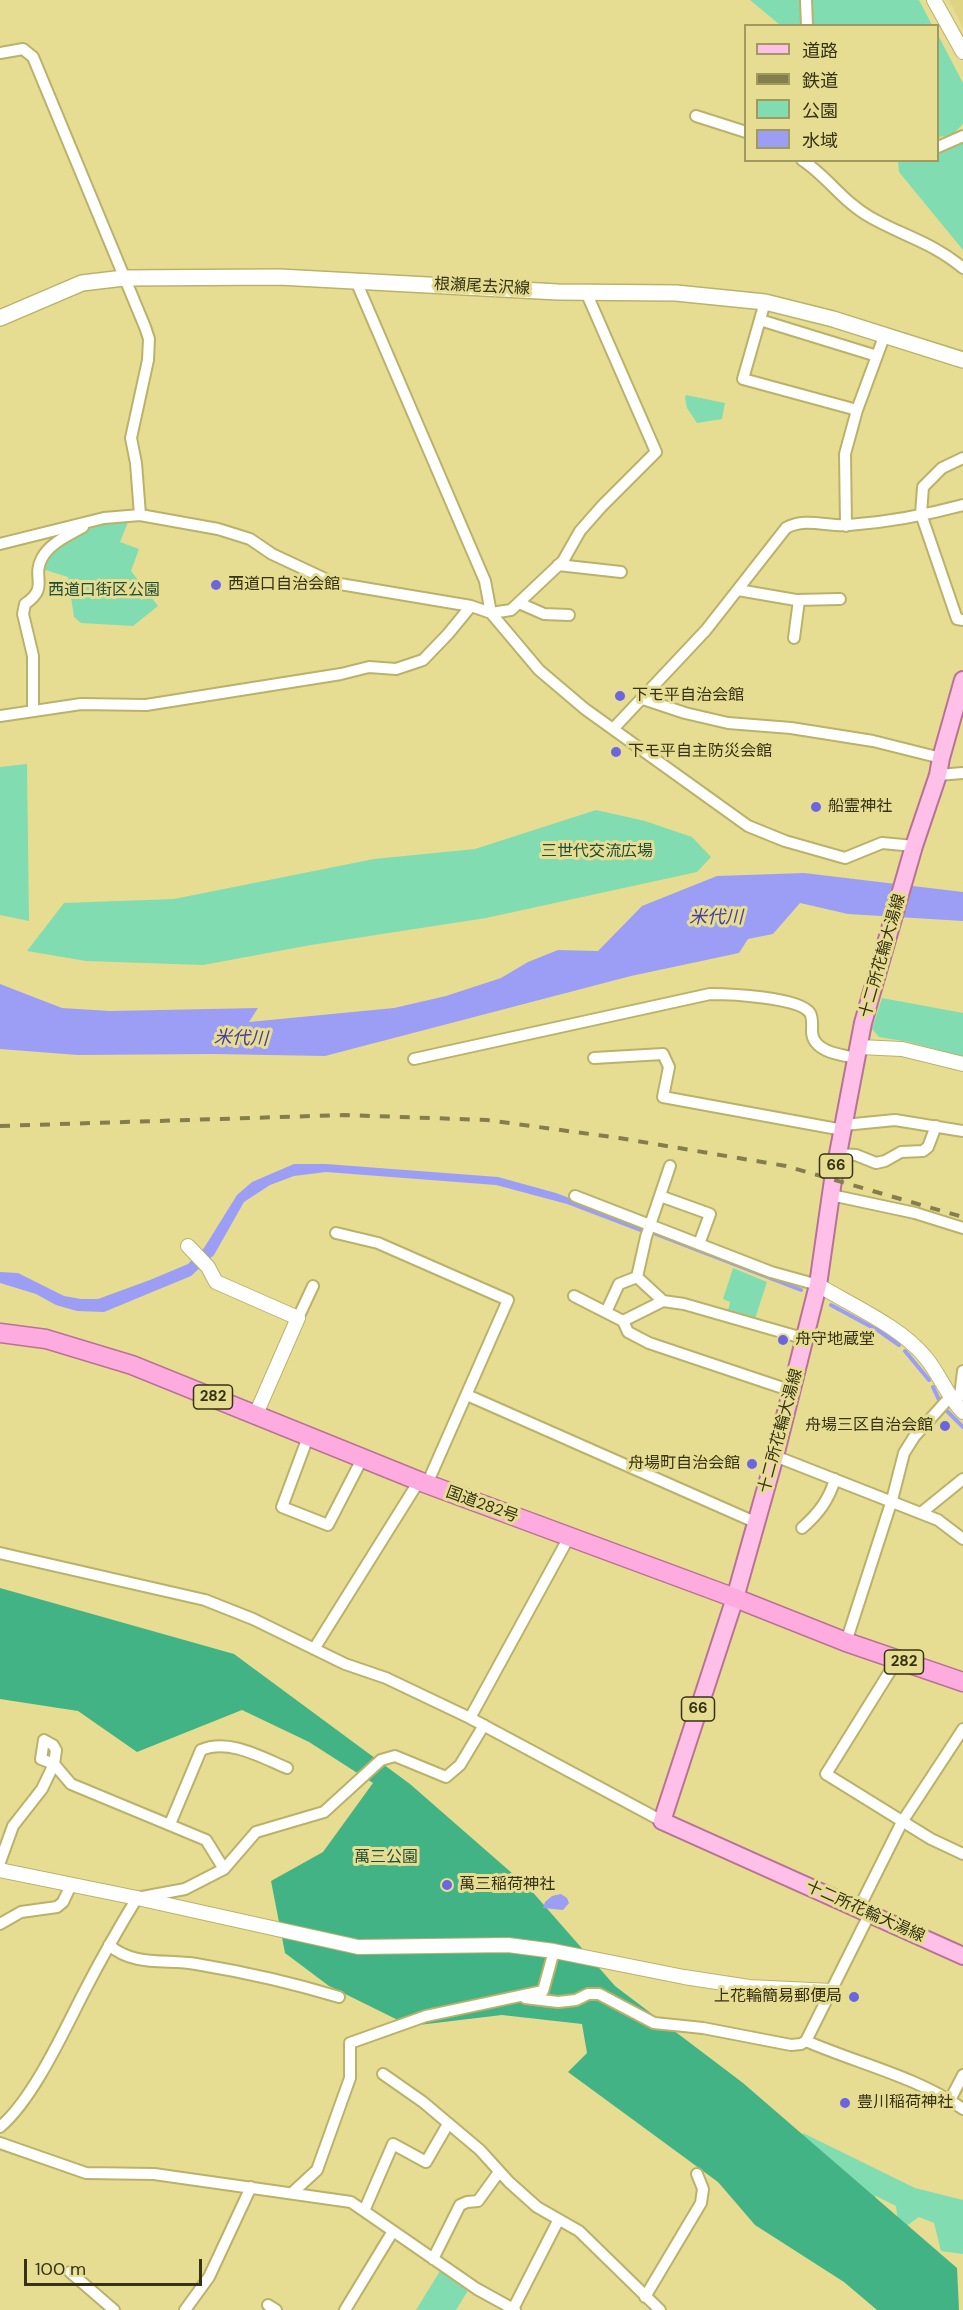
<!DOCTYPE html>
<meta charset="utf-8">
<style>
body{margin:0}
#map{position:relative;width:963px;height:2310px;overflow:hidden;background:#e6dd93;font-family:"DM Sans","Noto Sans JP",sans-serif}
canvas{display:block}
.legend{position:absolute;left:744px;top:24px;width:195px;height:138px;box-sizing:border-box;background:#e6dd93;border:2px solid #a09960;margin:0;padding:8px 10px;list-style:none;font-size:18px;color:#363214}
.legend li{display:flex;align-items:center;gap:12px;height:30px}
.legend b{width:30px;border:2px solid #a09960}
.scale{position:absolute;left:24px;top:2259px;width:178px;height:27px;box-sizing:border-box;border:3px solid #363214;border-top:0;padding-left:8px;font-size:18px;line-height:21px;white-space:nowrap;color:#363214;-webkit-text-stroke:4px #e6dd93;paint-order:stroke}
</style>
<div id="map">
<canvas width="963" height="2310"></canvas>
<ul class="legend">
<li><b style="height:8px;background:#fec0e8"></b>道路</li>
<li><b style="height:8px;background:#847e4c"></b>鉄道</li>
<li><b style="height:16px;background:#81dcb1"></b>公園</li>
<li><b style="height:16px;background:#9c9ef5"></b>水域</li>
</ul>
<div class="scale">100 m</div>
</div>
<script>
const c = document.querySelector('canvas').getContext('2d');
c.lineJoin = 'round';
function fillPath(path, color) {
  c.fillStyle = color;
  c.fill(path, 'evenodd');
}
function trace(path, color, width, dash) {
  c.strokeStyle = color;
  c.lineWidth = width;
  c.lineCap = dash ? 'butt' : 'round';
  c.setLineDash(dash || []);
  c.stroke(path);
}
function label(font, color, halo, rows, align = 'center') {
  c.font = font + ' "DM Sans","Noto Sans JP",sans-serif';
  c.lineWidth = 6;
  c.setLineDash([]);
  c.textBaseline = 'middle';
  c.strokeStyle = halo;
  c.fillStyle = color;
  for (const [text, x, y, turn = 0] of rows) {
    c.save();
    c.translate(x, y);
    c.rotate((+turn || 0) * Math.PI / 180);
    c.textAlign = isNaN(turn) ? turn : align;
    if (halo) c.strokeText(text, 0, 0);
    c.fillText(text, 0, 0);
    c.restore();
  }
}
const built = new Path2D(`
 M 949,0 L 963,0 L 963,28 Z`);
const green = new Path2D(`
 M 750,0 L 919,0 L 932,25 L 780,25 Z
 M 938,35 L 963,83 L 963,124 L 952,135 L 938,137 Z
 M 963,143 L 963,250 L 899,172 L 898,161 L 938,160 L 938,152 Z
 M 686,395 L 725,403 L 722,419 L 697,423 L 687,408 L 685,398 Z
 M 103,522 L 128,522 L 120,542 L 139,549 L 131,571 L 158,606 L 133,626 L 81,623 L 74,617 L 68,577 L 42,569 L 53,547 Z
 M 27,764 L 29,921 L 0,915 L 0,767 Z
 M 596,810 L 645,821 L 692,837 L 711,857 L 697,872 L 486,918 L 311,945 L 203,965 L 86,961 L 27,951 L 64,903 L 174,899 L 374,859 L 475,849 Z
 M 882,998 L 963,1013 L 963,1057 L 909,1042 L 879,1037 L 872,1029 Z
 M 733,1268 L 767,1282 L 755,1319 L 728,1311 L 730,1302 L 723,1299 Z
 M 803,2133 L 915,2188 L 963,2200 L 963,2254 L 941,2251 L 934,2223 L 919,2217 L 899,2231 L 896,2206 L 876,2196 L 856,2211 L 770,2181 Z
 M 440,2271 L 469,2289 L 456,2310 L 416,2310 Z`);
const forest = new Path2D(`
 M 0,1588 L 234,1654 L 410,1784 L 529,1888 L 615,1986 L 743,2083 L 957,2268 L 959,2310 L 877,2310 L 844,2282 L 755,2225 L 718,2182 L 568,2072 L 587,2053 L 582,2024 L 502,2015 L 410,2026 L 329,1986 L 285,1953 L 271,1881 L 323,1852 L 373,1783 L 309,1742 L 242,1710 L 137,1752 L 78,1711 L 0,1699 Z`);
const water = new Path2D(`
 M 804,873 L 963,892 L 963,921 L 848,914 L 800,903 L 773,934 L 748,939 L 739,953 L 631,976 L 325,1056 L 213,1054 L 78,1055 L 0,1049 L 0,984 L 62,1008 L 110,1011 L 258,1008 L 249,1022 L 394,1008 L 446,996 L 501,978 L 528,962 L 558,950 L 598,951 L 642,906 L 717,876 Z
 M 294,1164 L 326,1164 L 498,1177 L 556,1193 L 646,1227 L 643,1233 L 567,1204 L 496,1185 L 326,1172 L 294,1176 L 270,1185 L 244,1202 L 214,1255 L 191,1276 L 104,1312 L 77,1311 L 56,1305 L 36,1294 L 0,1283 L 0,1272 L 18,1273 L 64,1296 L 81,1299 L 98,1299 L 150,1280 L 188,1264 L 204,1248 L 237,1195 L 252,1182 Z
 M 561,1894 L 567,1898 L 569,1903 L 563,1910 L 543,1908 L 545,1902 L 552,1896 Z`);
const stream = new Path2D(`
 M 648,1231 L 801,1290
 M 831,1305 L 879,1331 L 899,1345
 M 905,1351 L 929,1380
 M 933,1387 L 940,1402
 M 946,1410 L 963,1427`);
const minor = new Path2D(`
 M 806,0 L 807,26
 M 0,53 L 23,49 L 33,57 L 145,327 L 149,339 L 148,360 L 131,438 L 136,463 L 140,515
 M 696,116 L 746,132
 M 938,147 L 963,136
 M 802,160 C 826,175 843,202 870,217 C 903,236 932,242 963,268
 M 356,281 L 485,581 L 491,613 L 539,670 L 585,709 L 748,826 L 785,841 L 845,858 L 882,843 L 914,846
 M 765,302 L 743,379 L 857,410
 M 760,320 L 877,356
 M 963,458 L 942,468 L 923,487 L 921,514 L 957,619 L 963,620
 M 846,526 L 845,454 L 857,410 L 885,334
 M 0,544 L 104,518 L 140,515 L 218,529 L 250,539 L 272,554 L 334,583 L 471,606 L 491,613 L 511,610 L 563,561 L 580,531 L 602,506 L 656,452 L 586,292
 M 558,565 L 621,572
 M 738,590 L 796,600 L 840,599
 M 519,603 L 544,614 L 569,615
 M 794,638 L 799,600
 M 643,699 L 685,713 L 728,723 L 791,728 L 873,741 L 941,758
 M 33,711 L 33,656 L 23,614 L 25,604 C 50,587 31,578 42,558 C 50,543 69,535 83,527
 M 0,716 L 81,704 L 146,705 L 341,674 L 369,667 L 396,669 L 423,660 L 448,634 L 471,606
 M 613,729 L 706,630 L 786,528 C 806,517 827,527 849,525 C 888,522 926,515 963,505
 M 938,775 L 963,773
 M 594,1058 L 663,1054 L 669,1067 L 663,1097 L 843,1130
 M 414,1059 L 710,994 C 729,994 799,997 810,1013 C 813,1018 812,1026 812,1032 C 813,1052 841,1055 857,1058
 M 844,1125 L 895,1120 L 963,1131
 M 838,1154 L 856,1155 L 876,1163 L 885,1161 L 901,1152 L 923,1151 L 928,1147 L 936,1126
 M 831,1195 L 915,1213 L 963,1228
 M 575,1196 L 771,1272 L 818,1285
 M 660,1196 L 710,1214 L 699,1244
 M 336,1233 L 378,1243 L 508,1300 L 427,1484
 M 574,1296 L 623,1321 L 628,1332 L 649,1343 L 792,1391
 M 663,1301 L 637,1277 L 646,1237 L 670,1166
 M 606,1312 L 619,1284 L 637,1277
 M 298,1318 L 313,1286
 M 623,1321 L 663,1301 L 684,1304 L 806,1339
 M 467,1395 L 757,1523
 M 308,1437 L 282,1507 L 328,1525 L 362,1459
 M 775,1456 L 938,1520 L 963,1539
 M 921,1513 L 963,1479
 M 802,1528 C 818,1514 829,1500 835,1479
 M 0,1553 L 205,1600 L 253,1619 L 345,1664 L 386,1678 L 470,1718 L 662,1821
 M 846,1642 L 892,1500 L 904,1453 L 914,1437 L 950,1397 L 960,1396 L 963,1371
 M 314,1649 L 419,1481
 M 897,1660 L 826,1774 L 931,1839 L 963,1854
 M 470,1718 L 569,1537
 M 170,1824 L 201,1750 C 228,1738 261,1757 287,1768
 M 0,1862 L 13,1826 L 42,1789 L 54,1764 L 56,1750 L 53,1745 L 44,1740 L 41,1759 L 54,1764 L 71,1784 L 206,1840 L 224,1869
 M 859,1908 L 902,1822 L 963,1729
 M 870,1913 L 806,2041 C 859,2064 915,2076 963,2109
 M 0,1924 L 21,1912 L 57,1907 L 63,1902 L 71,1885
 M 109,1945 C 134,1967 166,1959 196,1964 C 244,1972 293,1983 339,1997
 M 525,1998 L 558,2002 L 576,2000 L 588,1994 L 599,1994 L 654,2023 L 703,2028 L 791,2045 L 801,2044 L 806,2041
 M 383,2074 L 423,2102 L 480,2150 L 509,2182 L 537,2207 L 579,2231 L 660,2310
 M 950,2100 L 963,2075
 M 0,2127 C 33,2099 63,2033 83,1994 C 100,1961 118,1929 137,1898 L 185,1889 L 224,1869 L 256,1832 L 324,1812 L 381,1760 L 395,1756 L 446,1777 L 460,1765 L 484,1725
 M 0,2143 L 86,2173 L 154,2174 L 351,2202 L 477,2289 L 515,2310
 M 292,2193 L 317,2170 L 350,2078 L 350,2043 L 426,2016 L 543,1991 L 554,1951
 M 364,2211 L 393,2144 L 426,2162 L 448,2124
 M 433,2259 L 460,2205 L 467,2202 L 478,2201 L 499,2172
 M 70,2272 L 114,2310
 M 645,2297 L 701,2203 L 703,2189 L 697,2174
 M 268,2305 L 276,2310
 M 513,2309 L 558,2221
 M 185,2310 L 209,2277 L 251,2187
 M 345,2310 L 393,2231`);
const tertiary = new Path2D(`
 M 934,0 L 963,52
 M 859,1047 L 902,1049 L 963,1064
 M 188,1246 L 208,1267 L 216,1282 L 298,1318 L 256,1414
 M 818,1285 C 853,1306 901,1327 926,1358 C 940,1375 947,1396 963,1412
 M 0,1870 L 137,1898 L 358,1947 L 508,1945 L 554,1951 L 684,1977 L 749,1987 L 832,1991`);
const secondary = new Path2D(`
 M 0,318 L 82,283 L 124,278 L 279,277 L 558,292 L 676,293 L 765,302 L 833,319 L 963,360`);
const primary = new Path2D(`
 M 963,680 L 941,758 L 938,775 L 914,846 L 863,1023 L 833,1180 L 818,1285 L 775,1456 L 735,1598 L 662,1821 L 963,1956`);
const trunk = new Path2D(`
 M 0,1333 L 46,1339 L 132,1365 L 419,1481 L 735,1598 L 846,1642 L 963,1682`);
const rail = new Path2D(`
 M 0,1126 L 344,1115 L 487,1120 L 619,1138 L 786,1166 L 963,1217`);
const markers = [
 [216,585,6,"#6d65df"],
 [620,696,6,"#6d65df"],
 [616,752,6,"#6d65df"],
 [816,807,6,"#6d65df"],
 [783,1340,6,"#6d65df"],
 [945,1426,6,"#6d65df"],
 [752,1464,6,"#6d65df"],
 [447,1885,6,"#6d65df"],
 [854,1997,6,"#6d65df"],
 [845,2103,6,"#6d65df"]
];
const shields = [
 [836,1166,33],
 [213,1397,39],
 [904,1662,39],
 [698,1709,33]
];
const shieldNames = [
 ["66",836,1166],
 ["282",213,1397],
 ["282",904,1662],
 ["66",698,1709]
];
const streetNames = [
 ["根瀬尾去沢線",482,287,3],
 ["十二所花輪大湯線",883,956,-74],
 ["十二所花輪大湯線",781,1431,-75],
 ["国道282号",482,1505,20],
 ["十二所花輪大湯線",865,1912,24]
];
const poiNames = [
 ["西道口自治会館",228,585],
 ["下モ平自治会館",632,696],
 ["下モ平自主防災会館",628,752],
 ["船霊神社",828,807],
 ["舟守地蔵堂",795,1340],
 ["舟場三区自治会館",933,1426,"right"],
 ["舟場町自治会館",740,1464,"right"],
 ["萬三稲荷神社",459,1885],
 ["上花輪簡易郵便局",842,1997,"right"],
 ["豊川稲荷神社",857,2103]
];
const parkNames = [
 ["西道口街区公園",104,591],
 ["三世代交流広場",597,852],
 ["萬三公園",386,1858]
];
const waterNames = [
 ["米代川",716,918],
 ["米代川",241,1039,2]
];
fillPath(built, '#ded482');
fillPath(green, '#81dcb1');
fillPath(forest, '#42b384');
fillPath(water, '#9c9ef5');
trace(stream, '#9c9ef5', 4);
trace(minor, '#bbb26a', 14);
trace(tertiary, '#bbb26a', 16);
trace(secondary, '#bbb26a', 18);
trace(primary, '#b87394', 20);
trace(trunk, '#b87394', 21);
trace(minor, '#fff', 10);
trace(tertiary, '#fff', 14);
trace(secondary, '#fff', 15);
trace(primary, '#fec0e8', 16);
trace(trunk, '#feabe0', 18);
trace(rail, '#847e4c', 4, [10, 10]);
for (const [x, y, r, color] of markers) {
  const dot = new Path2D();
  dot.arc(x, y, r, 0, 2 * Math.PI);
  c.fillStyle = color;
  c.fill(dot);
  trace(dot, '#e6dd93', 2);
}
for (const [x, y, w] of shields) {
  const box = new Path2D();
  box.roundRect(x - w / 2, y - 12, w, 24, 4.5);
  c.fillStyle = '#e6dd93';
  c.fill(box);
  trace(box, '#363214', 1.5);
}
label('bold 15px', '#363214', null, shieldNames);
label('16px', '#363214', '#e6dd93', streetNames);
label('16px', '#363214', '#e6dd93', poiNames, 'left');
label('16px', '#1f4d39', '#e6dd93', parkNames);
label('italic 18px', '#463c9f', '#e6dd93', waterNames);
</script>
